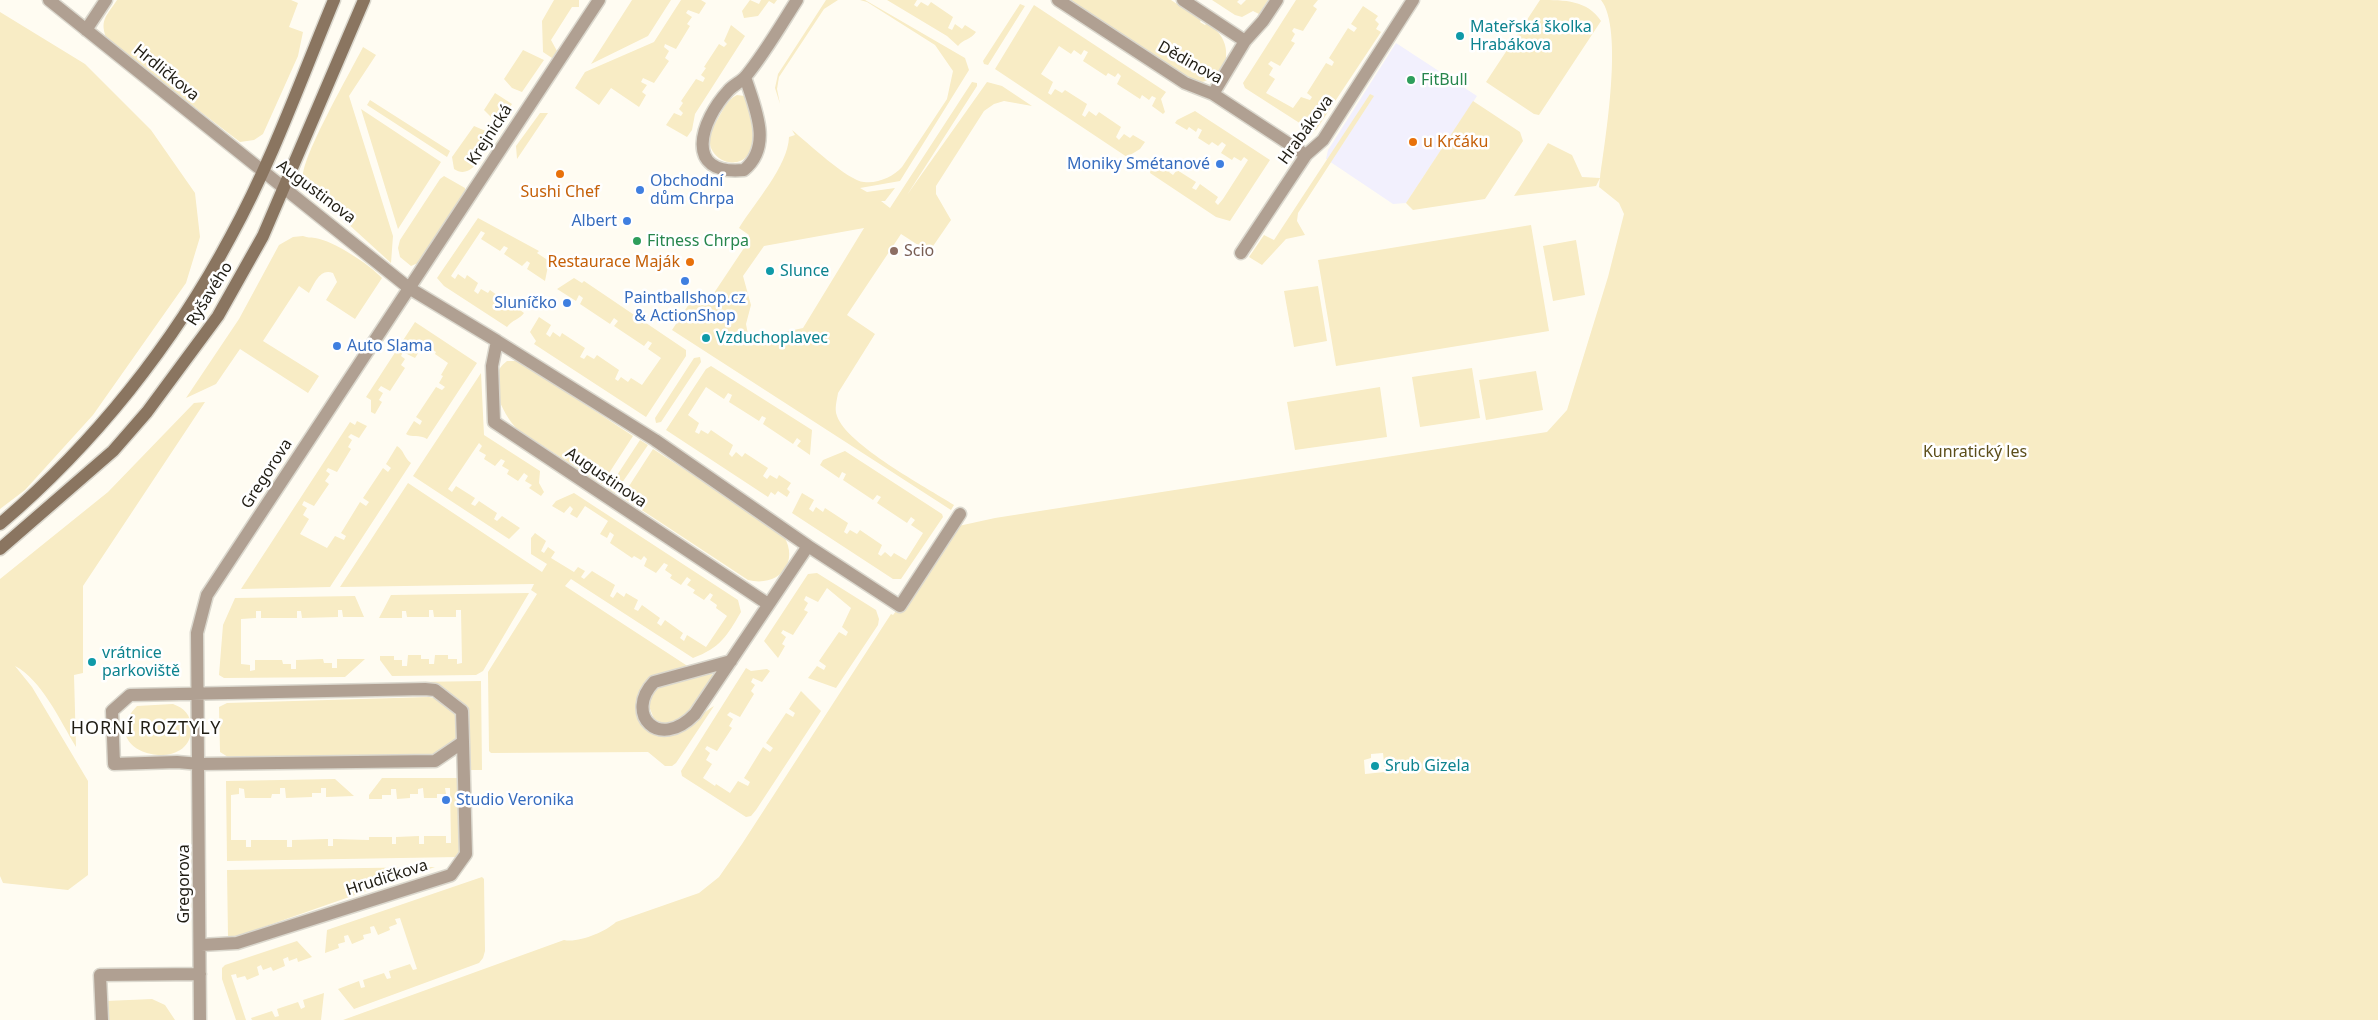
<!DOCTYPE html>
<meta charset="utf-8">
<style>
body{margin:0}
canvas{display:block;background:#fffcf2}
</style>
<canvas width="2378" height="1020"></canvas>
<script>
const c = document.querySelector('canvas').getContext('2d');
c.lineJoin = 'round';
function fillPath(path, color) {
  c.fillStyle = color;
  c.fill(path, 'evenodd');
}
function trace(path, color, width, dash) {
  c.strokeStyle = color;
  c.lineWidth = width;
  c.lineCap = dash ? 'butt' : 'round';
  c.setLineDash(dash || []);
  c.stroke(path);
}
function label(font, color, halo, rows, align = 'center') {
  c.font = font + ' "Noto Sans",sans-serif';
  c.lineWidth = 5;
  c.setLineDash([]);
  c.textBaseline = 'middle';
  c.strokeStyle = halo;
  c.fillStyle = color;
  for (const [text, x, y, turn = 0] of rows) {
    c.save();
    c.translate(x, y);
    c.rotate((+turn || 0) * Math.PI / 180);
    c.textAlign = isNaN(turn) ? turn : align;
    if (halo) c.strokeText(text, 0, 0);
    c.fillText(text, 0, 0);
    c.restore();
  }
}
const commercial = new Path2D(`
 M 1396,43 L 1477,96 L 1406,203 L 1393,204 L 1326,159 L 1328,150 Z`);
const green = new Path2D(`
 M 117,0 L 291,0 L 298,3 L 289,27 L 303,32 L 298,56 L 263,134 L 254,140 L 240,142 L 107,40 C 99,20 106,17 117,0 Z
 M 554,0 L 579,0 L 579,7 L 572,7 L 551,40 L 557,51 L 552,58 L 543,52 L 542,21 Z
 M 632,0 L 671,0 L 648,36 L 591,64 Z
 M 681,0 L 701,0 L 706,3 L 699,14 L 688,10 L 686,13 L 692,17 L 687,24 L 690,26 L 676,49 L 665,44 L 664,47 L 669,51 L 665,58 L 669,61 L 654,83 L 643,78 L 641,82 L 647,85 L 642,92 L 646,95 L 639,107 L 611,88 L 599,105 L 575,88 L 585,72 L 654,42 Z
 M 750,0 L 759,4 L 761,0 L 777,0 L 774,4 L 769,1 L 758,16 L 744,18 L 742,11 Z
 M 826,0 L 838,0 L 824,9 L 779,77 L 777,89 L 780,104 L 775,88 L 778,74 Z
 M 860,0 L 865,0 L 965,58 L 969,70 L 900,181 L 860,188 L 867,192 L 895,188 L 885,201 L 881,201 L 890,208 L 972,82 L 977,83 L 977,86 L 907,195 L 987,82 L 1002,86 L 1032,106 L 1004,101 L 994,104 L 984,111 L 936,186 L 936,194 L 951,220 L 929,252 L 901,234 L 847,315 L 875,334 L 838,393 C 837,400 834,409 837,416 C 847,445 926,487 954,505 L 951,510 L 672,330 L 693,298 L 706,305 L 746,245 L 744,243 L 749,235 L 739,228 C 755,202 788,166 789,137 L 795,135 L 792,130 C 807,142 848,181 864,182 C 878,184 894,176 902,167 L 947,99 L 953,71 L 935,45 L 867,2 ZM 864,228 L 803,328 L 749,340 L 746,324 L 751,305 L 743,276 L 764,246 Z
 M 887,0 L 917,0 L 914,5 L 917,7 L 921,2 L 928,6 L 931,2 L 953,17 L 948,28 L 952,30 L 955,24 L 962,29 L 965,25 L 976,32 C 971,40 963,39 958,46 L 947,36 Z
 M 1066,0 L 1171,0 L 1201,20 L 1200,22 L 1205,25 L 1207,23 C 1223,34 1229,45 1225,65 L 1223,64 L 1220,69 L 1221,70 C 1198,91 1194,81 1172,67 L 1171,69 L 1138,47 L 1139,45 L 1134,42 L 1133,44 L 1100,22 L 1101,20 L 1096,17 L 1095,19 Z
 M 1212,0 L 1239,0 L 1237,2 L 1241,5 L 1246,0 L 1268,0 L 1259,14 L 1253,11 L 1242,17 L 1235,15 Z
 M 1296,0 L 1318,0 L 1313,6 L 1317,9 L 1303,31 L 1294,28 L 1292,31 L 1295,34 L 1291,41 L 1295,43 L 1280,66 L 1271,61 L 1268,64 L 1273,68 L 1269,75 L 1275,79 L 1266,93 L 1293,108 L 1301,97 L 1310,100 L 1312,97 L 1307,93 L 1326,63 L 1332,66 L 1334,62 L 1329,58 L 1348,28 L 1354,32 L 1357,28 L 1351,24 L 1363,6 L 1378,16 L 1375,20 L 1379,24 L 1376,29 L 1381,32 L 1316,130 L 1312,131 L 1245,88 L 1243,83 Z
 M 1540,0 C 1565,0 1587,0 1601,21 L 1539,115 L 1534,114 L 1486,82 Z
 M 1601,0 L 2378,0 L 2378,1020 L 343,1020 L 564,940 C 579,943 605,932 616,922 L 699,893 L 719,877 L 742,844 L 891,614 L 893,615 L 900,606 L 954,527 L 995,518 L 1547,432 L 1567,410 L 1608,277 L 1624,214 L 1619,203 L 1599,187 L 1600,178 L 1596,186 L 1514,196 L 1548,143 L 1572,155 L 1582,177 L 1600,178 C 1605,140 1624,29 1601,0 ZM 1383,753 L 1385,772 L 1365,774 L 1364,760 L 1371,758 L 1371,754 Z
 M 1020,4 L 1025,6 L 988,65 L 984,64 L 983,61 Z
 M 1034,5 L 1166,92 L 1161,99 L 1165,112 L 1163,114 L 1152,106 L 1156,98 L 1152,96 L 1149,100 L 1142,95 L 1140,99 L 1117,84 L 1121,76 L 1118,73 L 1115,77 L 1108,73 L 1106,76 L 1083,61 L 1088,52 L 1084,50 L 1081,55 L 1074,50 L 1071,54 L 1059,46 L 1041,74 L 1053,82 L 1048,93 L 1051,95 L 1055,89 L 1062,93 L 1065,90 L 1087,104 L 1082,115 L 1085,117 L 1089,111 L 1096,116 L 1099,112 L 1121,127 L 1116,137 L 1119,140 L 1124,134 L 1130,138 L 1133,135 L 1145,142 L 1140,149 L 1127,157 L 995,69 Z
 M 0,12 L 85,64 L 151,130 L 195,193 L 200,237 L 186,283 L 93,415 L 25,490 L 0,509 Z
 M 731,25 L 745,36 L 695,114 L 692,130 L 687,137 L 666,125 L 674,113 L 681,116 L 683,113 L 679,109 L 683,103 L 681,101 L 696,79 L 703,82 L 705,78 L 701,75 L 706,68 L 704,67 L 719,44 L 724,47 L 727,44 L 724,41 Z
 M 363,47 L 376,55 L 349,96 L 393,236 L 391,263 L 312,191 L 303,177 C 302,156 351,71 363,47 Z
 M 523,50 L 544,60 L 522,92 L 512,88 L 504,79 Z
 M 495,93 L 512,104 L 500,122 L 492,118 L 484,110 Z
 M 1370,94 L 1374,96 L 1298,213 L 1297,221 L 1305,235 L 1286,239 L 1262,265 L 1249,257 L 1264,235 L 1274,240 Z
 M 737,95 L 745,96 C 750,105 751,116 752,126 C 763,185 688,164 716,122 C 721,114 727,99 737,95 Z
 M 370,100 L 450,151 L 447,157 L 367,105 Z
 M 1473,101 L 1520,132 L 1523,141 L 1485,199 L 1413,210 L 1406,203 Z
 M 361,109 L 441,162 L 398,229 Z
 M 1195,111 L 1270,160 L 1230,221 L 1216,217 L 1150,173 L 1154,155 L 1173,167 L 1169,172 L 1173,175 L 1177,170 L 1196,182 L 1192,188 L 1196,190 L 1200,184 L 1218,197 L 1215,202 L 1218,205 L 1223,199 L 1248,160 L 1244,157 L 1241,161 L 1234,157 L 1232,160 L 1221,153 L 1226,145 L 1222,142 L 1218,146 L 1212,142 L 1209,145 L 1198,138 L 1202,130 L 1198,128 L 1196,132 L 1189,127 L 1187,130 L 1175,123 L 1177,120 Z
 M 540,113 L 548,113 L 517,159 L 516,146 Z
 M 474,126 L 488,132 C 489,148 473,182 454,169 L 452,157 Z
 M 444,176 L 465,188 L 465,191 L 418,263 L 411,266 L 400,257 L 398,248 L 400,240 L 440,179 Z
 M 478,218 L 539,251 L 537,253 L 549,261 L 545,281 L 527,269 L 530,263 L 527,261 L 522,266 L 504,254 L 508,248 L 504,246 L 500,251 L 481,239 L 485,233 L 481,231 L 451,276 L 455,279 L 458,274 L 465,279 L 467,275 L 478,283 L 474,291 L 478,294 L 481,289 L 488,293 L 490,290 L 501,298 L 497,306 L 500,309 L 504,304 L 510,309 L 513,305 L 524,313 C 520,319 512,320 507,327 L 444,286 L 437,278 Z
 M 1531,225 L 1549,331 L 1336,366 L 1318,260 Z
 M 303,236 C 308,238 310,237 315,238 C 334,241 369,264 382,278 L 355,319 L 326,300 L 337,282 L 333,273 C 320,268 315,283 309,293 L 299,286 L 263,341 L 319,376 L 308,393 L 240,349 L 216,384 L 186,398 L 239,319 L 279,245 L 293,237 Z
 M 1576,240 L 1585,295 L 1553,301 L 1543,246 Z
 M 574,278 L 582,283 L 584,281 L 686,350 L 686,356 L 646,417 L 534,344 L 536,341 L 530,332 L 539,317 L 551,325 L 546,334 L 550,337 L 553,332 L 560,337 L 562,333 L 585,348 L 580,357 L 584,359 L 587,355 L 594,359 L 597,355 L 619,370 L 615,379 L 618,381 L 621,377 L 628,382 L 631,378 L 642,385 L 661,358 L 648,349 L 652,343 L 648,341 L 644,346 L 614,326 L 618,321 L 614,318 L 610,324 L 580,304 L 583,298 L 579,295 L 576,301 L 557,289 Z
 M 1318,286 L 1327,341 L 1294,347 L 1284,291 Z
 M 415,322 L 477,363 L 427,439 C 419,434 412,438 406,434 L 414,421 L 420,425 L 422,421 L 416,417 L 436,387 L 442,390 L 445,387 L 439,383 L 443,376 L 441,375 L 448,363 L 435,354 L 436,352 L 424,344 L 415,358 L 403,352 L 401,356 L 405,359 L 401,365 L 405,368 L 390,391 L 381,386 L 378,390 L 383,393 L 379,400 L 382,402 L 375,414 L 371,412 L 371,400 L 366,397 Z
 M 700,357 L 701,362 L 661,422 L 656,423 L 655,418 L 694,358 Z
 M 507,361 L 516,361 L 525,365 L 633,436 L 602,484 L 517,429 C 502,413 484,377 507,361 Z
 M 711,366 L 812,430 L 810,455 L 797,446 L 801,441 L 797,438 L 793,444 L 763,424 L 766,418 L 762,416 L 759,421 L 729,402 L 732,395 L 728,393 L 724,399 L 706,387 L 688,415 L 699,423 L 695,432 L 699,434 L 701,430 L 708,434 L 711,430 L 733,445 L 729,454 L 732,457 L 736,452 L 742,457 L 745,453 L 768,468 L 763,476 L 767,479 L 770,475 L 777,479 L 779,475 L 791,483 L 787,489 L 790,492 L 787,497 L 778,491 L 775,495 L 771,492 L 768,497 L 666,430 L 706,369 Z
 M 1472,368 L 1480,418 L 1420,427 L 1412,377 Z
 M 1536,371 L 1543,410 L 1486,420 L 1479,380 Z
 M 481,373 L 484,435 L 540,471 L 539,483 L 544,492 L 541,496 L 529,488 L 532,485 L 525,481 L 528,476 L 524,473 L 518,481 L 507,474 L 509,470 L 502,466 L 505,461 L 501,459 L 495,466 L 484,459 L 486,455 L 479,451 L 482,446 L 479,443 L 448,489 L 452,492 L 456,486 L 475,498 L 471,504 L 475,506 L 479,501 L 497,513 L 494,519 L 497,521 L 502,516 L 520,528 L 509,539 L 413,476 Z
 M 1380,387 L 1387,437 L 1295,450 L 1287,402 Z
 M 205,402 L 83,586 L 83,673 L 74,675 L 76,747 C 61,722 41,679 15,666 L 32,687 L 88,781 L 88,875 L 68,890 L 3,883 L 0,876 L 0,579 L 108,492 L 194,403 Z
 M 357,421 L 367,426 L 359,438 L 351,434 L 348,437 L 352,440 L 348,447 L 351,449 L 337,472 L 328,468 L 326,471 L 330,474 L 325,481 L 329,484 L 314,506 L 304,501 L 302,505 L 307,508 L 303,515 L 309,519 L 300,534 L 327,548 L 335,536 L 344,540 L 346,536 L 341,533 L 360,502 L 366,506 L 369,502 L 363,498 L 383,468 L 388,472 L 391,468 L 386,464 L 397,446 C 404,450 404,458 411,463 L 330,587 L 241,589 L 350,422 L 355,425 Z
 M 640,440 L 648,445 L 615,493 L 608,489 Z
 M 653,449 L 781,532 C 802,560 780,588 748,580 L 622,497 Z
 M 845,451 L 942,514 L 943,517 L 901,579 L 893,579 L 792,513 L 802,493 L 814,500 L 809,509 L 813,512 L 816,507 L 823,512 L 825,508 L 848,523 L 844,532 L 847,534 L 850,530 L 857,534 L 860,530 L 882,545 L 878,554 L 881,556 L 885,552 L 891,557 L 894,553 L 906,560 L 923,533 L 911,525 L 915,520 L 911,517 L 907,523 L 877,503 L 881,497 L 877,495 L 873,500 L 843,480 L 846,474 L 842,472 L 839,478 L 820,465 L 823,460 Z
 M 408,483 L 542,572 L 547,564 L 531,554 L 531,538 L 535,533 L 546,541 L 541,551 L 544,553 L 548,547 L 555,552 L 551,558 L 574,572 L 578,567 L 585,571 L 581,577 L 584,579 L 592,571 L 615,585 L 610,596 L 613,598 L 617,592 L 624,597 L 626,593 L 638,600 L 634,609 L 638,611 L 642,605 L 660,618 L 657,623 L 661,626 L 665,620 L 683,633 L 680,638 L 684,641 L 687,635 L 706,647 L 727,616 L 716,608 L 717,605 L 710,600 L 713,595 L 710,593 L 704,600 L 693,593 L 695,590 L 687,585 L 691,580 L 687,577 L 681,585 L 670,578 L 672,575 L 665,570 L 668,565 L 664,563 L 656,573 L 644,566 L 647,559 L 644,556 L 641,560 L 634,556 L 632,558 L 610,543 L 614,535 L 610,532 L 607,538 L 600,534 L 608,521 L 585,506 L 577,518 L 570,514 L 573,509 L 570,506 L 564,513 L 552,506 L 556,501 L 574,493 L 738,600 L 741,612 C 727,636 720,648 693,658 L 571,579 L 565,586 L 689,667 L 638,699 L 664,735 C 692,735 693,718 714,706 L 676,763 L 672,766 L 665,766 L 648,752 L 491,753 L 489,751 L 488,672 L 537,594 L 531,590 L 534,584 L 340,587 Z
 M 817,573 L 876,610 L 879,619 L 878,625 L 836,688 L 808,678 L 817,666 L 824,670 L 826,666 L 819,661 L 839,632 L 846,636 L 848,632 L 842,627 L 851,608 L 827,588 L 818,602 L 806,596 L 804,600 L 808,603 L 804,610 L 808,612 L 793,635 L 783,630 L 781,633 L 786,637 L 782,644 L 785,646 L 778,658 L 764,641 L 808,574 Z
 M 529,593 L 483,671 L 476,675 L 392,676 L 380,660 L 380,656 L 394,656 L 394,660 L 402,660 L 402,666 L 407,666 L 408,655 L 421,655 L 421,659 L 429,659 L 429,664 L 434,664 L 435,655 L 448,655 L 448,659 L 457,659 L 457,664 L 462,663 L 461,610 L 456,610 L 456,617 L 434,617 L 433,610 L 429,610 L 429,617 L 407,617 L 406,611 L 402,611 L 402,618 L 379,618 L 391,595 Z
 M 355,596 L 364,617 L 343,617 L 342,610 L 338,610 L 338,617 L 302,618 L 301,611 L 297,611 L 297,618 L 261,618 L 261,611 L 256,611 L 256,618 L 241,619 L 241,664 L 250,665 L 250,671 L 255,670 L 255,660 L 282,660 L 283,664 L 291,664 L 291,669 L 296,669 L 296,660 L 323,659 L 324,663 L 332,663 L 332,668 L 337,668 L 337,659 L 365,659 L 345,677 L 224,678 L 219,675 L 223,625 L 235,598 Z
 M 746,668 L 751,671 L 767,669 L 770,671 L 762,682 L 753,678 L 751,682 L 755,685 L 751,691 L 754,694 L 740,717 L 730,712 L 727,715 L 733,719 L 729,726 L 732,728 L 717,751 L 707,746 L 705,749 L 710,753 L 706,760 L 712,764 L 703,778 L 715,786 L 716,784 L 730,793 L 738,781 L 748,786 L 750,782 L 744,778 L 763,747 L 770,752 L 773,748 L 766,743 L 786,713 L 793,717 L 795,713 L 789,709 L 801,691 L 821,711 L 756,810 L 751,816 L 746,817 L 682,776 L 681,771 Z
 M 709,670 L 714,677 L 686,719 L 666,725 L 654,719 L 647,701 L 656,686 Z
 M 481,681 L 482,770 L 469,770 L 465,712 L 415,682 Z
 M 429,697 C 454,701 473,734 446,750 C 441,753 433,754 427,755 L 242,758 L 228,757 L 220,752 L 219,707 L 227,703 Z
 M 173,704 C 184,708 191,715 191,727 C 194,777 91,754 137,706 Z
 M 382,778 L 461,778 L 462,849 L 459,857 L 227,861 L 226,781 L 335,779 L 354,796 L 326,797 L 326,788 L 321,788 L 321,793 L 312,793 L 312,797 L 286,798 L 285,788 L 280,788 L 280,794 L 272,794 L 271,798 L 245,798 L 244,789 L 239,788 L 239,794 L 231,795 L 231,840 L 246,840 L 246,847 L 251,847 L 251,840 L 287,840 L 287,847 L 292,847 L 292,840 L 328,839 L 328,846 L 333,846 L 333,839 L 369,840 L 369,837 L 392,837 L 392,844 L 396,844 L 396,837 L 419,836 L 419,844 L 424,844 L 424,836 L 446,836 L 446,843 L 451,843 L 450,788 L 445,788 L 446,794 L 437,794 L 437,798 L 424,798 L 423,788 L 418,789 L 418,794 L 410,794 L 410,798 L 397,799 L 396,789 L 391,789 L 391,795 L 382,795 L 382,799 L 369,799 L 369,795 Z
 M 435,867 L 232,938 L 228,937 L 227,870 Z
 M 482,877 L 484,879 L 485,951 L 483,958 L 479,963 L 354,1009 L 338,989 L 359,981 L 361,988 L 365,987 L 363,980 L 384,973 L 387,979 L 391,978 L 389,971 L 410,964 L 413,970 L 417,969 L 400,918 L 395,919 L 397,924 L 389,927 L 390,930 L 378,935 L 374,926 L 370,927 L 371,933 L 363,935 L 364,939 L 352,944 L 348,935 L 344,936 L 345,942 L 338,944 L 339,948 L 325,953 L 327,930 Z
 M 297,941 L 312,957 L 298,962 L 297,958 L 289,961 L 288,957 L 283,959 L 285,966 L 273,971 L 271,967 L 263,970 L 261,965 L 257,967 L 259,975 L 247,980 L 245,976 L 237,978 L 236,974 L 231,975 L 246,1020 L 236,1020 L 222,979 L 222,968 L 225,965 Z
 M 324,993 L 321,1020 L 252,1020 L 251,1018 L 272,1011 L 275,1017 L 279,1016 L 277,1009 L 298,1002 L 301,1009 L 305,1007 L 303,1000 Z
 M 152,999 L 165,1005 L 175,1020 L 106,1020 L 106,1001 Z`);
const street = new Path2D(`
 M 49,0 L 409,288 L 497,341
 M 1058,0 L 1185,83 L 1213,94 L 1306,155
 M 1183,0 L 1245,41
 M 86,30 L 106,0
 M 745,77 C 755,108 773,146 744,170 C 682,176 701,120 728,91 C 733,85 741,82 746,76 C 765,53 781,25 797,0
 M 1213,94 L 1245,41 L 1263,21 L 1277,0
 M 1241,253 L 1306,155 L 1323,140 L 1413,0
 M 808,546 L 900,606 L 960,514
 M 731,661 L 654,682 C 624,713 658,752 695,714 L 808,546 L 655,440 L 497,341 L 492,366 L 494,422 L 768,604
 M 425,689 L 435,690 L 462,711 L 463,742 L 435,761 L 200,764 L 177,762 L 114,764 L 112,711 L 130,695 Z
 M 201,945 L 237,943 L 451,875 L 466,854 L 463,742
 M 102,1020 L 100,975 L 200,974
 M 200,1020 L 197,633 L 207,595 L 599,0`);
const secondary = new Path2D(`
 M 0,524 C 94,444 173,345 231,236 C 272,161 301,79 334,0
 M 0,549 L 113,451 L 147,412 L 218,316 L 263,236 L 364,0`);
const markers = [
 [1460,36,5,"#0f9aa8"],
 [1411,80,5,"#2e9e5b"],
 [1413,142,5,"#e8710a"],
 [1220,164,5,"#3f7fe0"],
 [560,174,5,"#e8710a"],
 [640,190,5,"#3f7fe0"],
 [627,221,5,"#3f7fe0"],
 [637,241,5,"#2e9e5b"],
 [894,251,5,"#8d6e63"],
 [690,262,5,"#e8710a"],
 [770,271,5,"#0f9aa8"],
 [685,281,5,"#3f7fe0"],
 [567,303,5,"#3f7fe0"],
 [706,338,5,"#0f9aa8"],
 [337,346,5,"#3f7fe0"],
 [92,662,5,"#0f9aa8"],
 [1375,766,5,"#0f9aa8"],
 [446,800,5,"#3f7fe0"]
];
const cultureNames = [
 ["Mateřská školka",1470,27],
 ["Hrabákova",1470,45],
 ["Slunce",780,271],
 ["Vzduchoplavec",716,338],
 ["vrátnice",102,653],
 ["parkoviště",102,671],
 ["Srub Gizela",1385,766]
];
const streetNames = [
 ["Dědinova",1190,63,29],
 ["Hrdličkova",166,73,39],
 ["Hrabákova",1306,130,-54],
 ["Krejnická",490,135,-57],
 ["Augustinova",316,192,37],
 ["Ryšavého",210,294,-58],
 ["Gregorova",267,474,-57],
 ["Augustinova",606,478,34],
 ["Hrudičkova",387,878,-18],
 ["Gregorova",184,884,-90]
];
const leisureNames = [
 ["FitBull",1421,80],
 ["Fitness Chrpa",647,241]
];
const foodNames = [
 ["u Krčáku",1423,142],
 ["Sushi Chef",560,192,"center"],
 ["Restaurace Maják",680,262,"right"]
];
const shopNames = [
 ["Moniky Smétanové",1210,164],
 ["Obchodní",650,181,"left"],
 ["dům Chrpa",650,199,"left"],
 ["Albert",617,221],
 ["Paintballshop.cz",685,298,"center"],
 ["& ActionShop",685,316,"center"],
 ["Sluníčko",557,303],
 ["Auto Slama",347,346,"left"],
 ["Studio Veronika",456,800,"left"]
];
const educationNames = [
 ["Scio",904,251]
];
const parkNames = [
 ["Kunratický les",1975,452]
];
const neighbourhoodNames = [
 ["HORNÍ ROZTYLY",146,729]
];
fillPath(commercial, '#f2f0fd');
fillPath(green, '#f8ecc5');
trace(street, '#dbd8ce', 15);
trace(secondary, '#dbd8ce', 15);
trace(street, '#b0a092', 12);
trace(secondary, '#8a7560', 12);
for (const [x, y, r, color] of markers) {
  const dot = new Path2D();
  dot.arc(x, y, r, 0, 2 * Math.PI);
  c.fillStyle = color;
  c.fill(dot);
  trace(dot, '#fff', 2);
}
label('16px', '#0d838f', '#fff', cultureNames, 'left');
label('16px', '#201d14', '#fff', streetNames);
label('16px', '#27864d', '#fff', leisureNames, 'left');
label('16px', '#c56008', '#fff', foodNames, 'left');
label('16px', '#366cbe', '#fff', shopNames, 'right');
label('16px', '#785e54', '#fff', educationNames, 'left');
label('16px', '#5c4e1a', '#fff', parkNames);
c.letterSpacing = '1px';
label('18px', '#201d14', '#fff', neighbourhoodNames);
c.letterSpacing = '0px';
</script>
